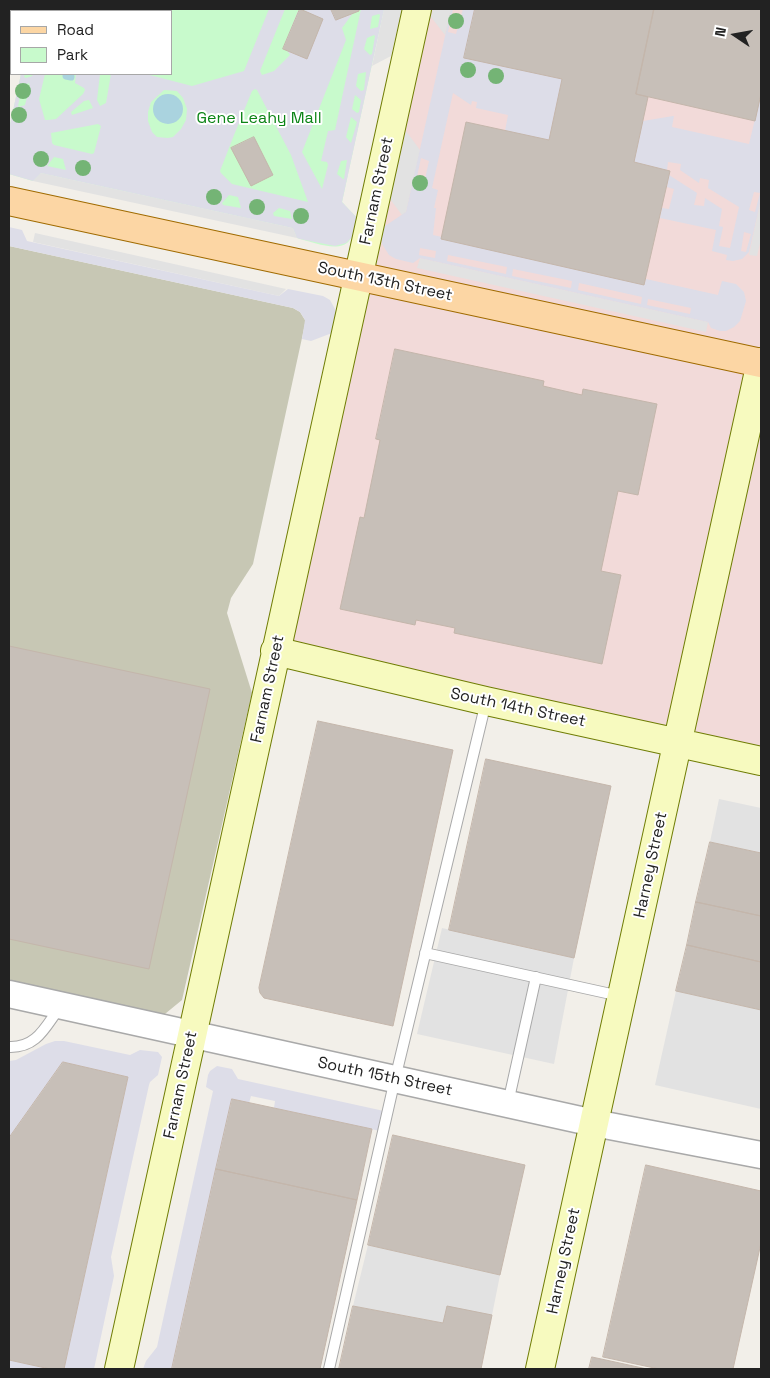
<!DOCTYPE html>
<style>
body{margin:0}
#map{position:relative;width:770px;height:1378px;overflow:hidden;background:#f2efe9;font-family:"Space Grotesk",sans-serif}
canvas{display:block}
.frame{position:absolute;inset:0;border:10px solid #222;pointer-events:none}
.legend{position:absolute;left:10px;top:10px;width:162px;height:65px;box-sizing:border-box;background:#fff;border:1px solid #a7a7a7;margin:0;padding:6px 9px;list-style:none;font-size:15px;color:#222}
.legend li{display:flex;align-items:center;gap:10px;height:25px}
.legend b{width:25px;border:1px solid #a7a7a7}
.north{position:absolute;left:710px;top:10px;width:50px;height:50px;-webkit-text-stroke:4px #fff;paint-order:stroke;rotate:282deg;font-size:14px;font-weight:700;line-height:20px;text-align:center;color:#222}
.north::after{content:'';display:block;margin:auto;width:18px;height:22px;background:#222;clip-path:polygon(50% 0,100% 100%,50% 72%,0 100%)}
</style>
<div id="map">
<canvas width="770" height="1378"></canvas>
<div class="frame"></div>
<ul class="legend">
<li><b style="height:6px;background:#fcd6a4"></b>Road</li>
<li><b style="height:14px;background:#c8facc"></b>Park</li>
</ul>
<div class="north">N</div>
</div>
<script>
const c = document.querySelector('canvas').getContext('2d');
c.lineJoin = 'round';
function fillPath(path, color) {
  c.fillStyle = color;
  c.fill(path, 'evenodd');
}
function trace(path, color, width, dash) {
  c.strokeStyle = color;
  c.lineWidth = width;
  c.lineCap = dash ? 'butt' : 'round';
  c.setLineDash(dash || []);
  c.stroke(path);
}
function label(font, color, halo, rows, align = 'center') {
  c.font = font + ' "Space Grotesk",sans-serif';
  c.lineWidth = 4;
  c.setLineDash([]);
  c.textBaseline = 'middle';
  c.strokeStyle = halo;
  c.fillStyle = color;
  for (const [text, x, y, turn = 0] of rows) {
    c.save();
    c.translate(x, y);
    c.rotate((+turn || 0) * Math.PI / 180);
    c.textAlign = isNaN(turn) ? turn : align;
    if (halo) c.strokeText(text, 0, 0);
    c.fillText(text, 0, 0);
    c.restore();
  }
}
const commercial = new Path2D(`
 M 417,9 L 761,9 L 761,761 L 275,651 Z`);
const construction = new Path2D(`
 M 9,246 L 293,308 L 300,312 L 305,320 L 305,324 L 253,564 L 231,598 L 227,613 L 252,693 L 182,1000 L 160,1018 L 9,984 Z`);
const park = new Path2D(`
 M 36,9 L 384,9 L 342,202 L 358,219 C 356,225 354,235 349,241 C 339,253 313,242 300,239 L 297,238 L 293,228 L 41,173 L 33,181 L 9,174 L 9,129 L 21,74 L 171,74 L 171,11 L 35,11 Z`);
const parking = new Path2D(`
 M 384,9 L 402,9 L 391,56 L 372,66 Z
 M 433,9 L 451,9 L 445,35 L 431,17 Z
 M 406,131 L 420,150 L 406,212 L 402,215 L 390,199 Z
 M 41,173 L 293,228 L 297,238 L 33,181 Z
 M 761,199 L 761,239 L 757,256 L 749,255 Z
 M 35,233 L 286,289 L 279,296 L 33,242 Z
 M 420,258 L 708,322 L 706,332 L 417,268 Z
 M 719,799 L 761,808 L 761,853 L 710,842 Z
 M 442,928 L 574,958 L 554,1064 L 417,1034 Z
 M 676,991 L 761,1010 L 761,1109 L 655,1085 Z
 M 368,1245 L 500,1275 L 492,1315 L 443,1323 L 353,1306 Z`);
const plaza = new Path2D(`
 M 269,9 L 285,9 L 260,71 L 262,75 L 274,71 L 290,55 L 284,46 L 298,11 L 307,10 L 307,9 L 356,9 L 342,28 L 346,40 L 302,152 L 322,189 L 328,165 L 327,162 L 321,161 L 328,131 L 335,130 L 361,9 L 384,9 L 342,202 L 358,219 L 354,235 L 346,243 L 335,246 L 300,239 L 297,238 L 293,228 L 41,173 L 33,181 L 9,174 L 9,129 L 21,74 L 25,74 L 24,77 L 26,78 L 32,76 L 33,74 L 45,74 L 39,99 L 45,120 L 48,120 L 56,119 L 83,94 L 85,90 L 84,88 L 75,83 L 76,74 L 100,74 L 97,100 L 100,106 L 106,103 L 111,74 L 146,74 L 192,86 L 244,71 ZM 379,14 L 380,15 L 378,27 L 370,29 L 372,16 ZM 374,35 L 375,36 L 372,54 L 370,55 L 364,49 L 367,38 ZM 366,72 L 364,90 L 361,91 L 356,86 L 358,74 ZM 29,83 L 30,86 L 25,105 L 19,107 L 18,106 L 22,86 ZM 255,89 L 257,90 L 291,155 L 308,202 L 232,184 L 221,173 L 220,171 L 234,135 L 252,91 ZM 164,90 L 177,91 L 183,98 L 187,109 L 186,120 L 181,129 L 173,137 L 168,138 L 157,137 L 152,132 L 148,121 L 148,112 L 151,102 ZM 355,95 L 361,100 L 359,112 L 357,113 L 352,109 ZM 89,100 L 93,108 L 72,115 L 71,112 L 84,101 ZM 351,117 L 357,122 L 351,143 L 346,137 ZM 98,124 L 101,126 L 100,130 L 94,153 L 92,154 L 54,145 L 52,143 L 51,133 ZM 54,157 L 63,159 L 66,170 L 47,166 ZM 347,160 L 344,179 L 343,179 L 337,174 L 341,161 ZM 229,195 L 238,197 L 241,208 L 223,205 L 222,203 ZM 279,208 L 290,211 L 292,219 L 274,216 L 273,213 Z
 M 451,9 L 453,9 L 448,32 L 456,34 L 463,9 L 475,9 L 465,58 L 562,79 L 549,140 L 505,131 L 508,115 L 476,108 L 477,102 L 472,101 L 471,105 L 453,93 L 432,188 L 438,190 L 434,208 L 436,208 L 433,235 L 442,237 L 442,239 L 644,285 L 646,279 L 718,295 L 722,281 L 736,284 L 744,292 L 746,301 L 740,321 L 734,327 L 726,331 L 720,331 L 711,328 L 708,322 L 420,258 L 413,263 L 396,259 L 389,255 L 382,244 L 382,230 L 385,226 L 406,212 ZM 421,158 L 429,161 L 423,188 L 415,186 ZM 420,248 L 436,251 L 435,258 L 419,255 ZM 448,255 L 507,267 L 506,274 L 447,261 ZM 513,269 L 572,281 L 571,288 L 512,276 ZM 579,283 L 642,297 L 641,304 L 578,290 ZM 648,299 L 691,308 L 690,314 L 647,305 Z
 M 761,94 L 761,156 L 760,163 L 761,164 L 761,199 L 749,252 L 742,259 L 733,261 L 726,260 L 727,255 L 712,251 L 716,230 L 660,218 L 662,208 L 669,209 L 674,189 L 667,187 L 669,175 L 697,193 L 694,205 L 704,206 L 705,198 L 722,209 L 719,226 L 723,227 L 719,246 L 730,248 L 739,207 L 708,188 L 709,180 L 700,178 L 699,183 L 680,170 L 681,164 L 668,162 L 667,170 L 634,162 L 643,121 L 673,116 L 674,116 L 672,127 L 749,144 ZM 754,192 L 760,193 L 755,212 L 749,210 ZM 744,232 L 751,234 L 746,252 L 741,251 Z
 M 9,227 L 22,230 L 27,241 L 279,296 L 288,289 L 323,296 L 330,300 L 335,309 L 336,315 L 332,333 L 311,341 L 302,339 L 305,320 L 300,312 L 293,308 L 9,246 Z
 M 55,1041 L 64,1041 L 130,1055 L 140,1050 L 158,1052 L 162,1057 L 158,1075 L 150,1082 L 149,1085 L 111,1257 L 114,1276 L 94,1369 L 64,1369 L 128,1077 L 63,1062 L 9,1138 L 9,1061 L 16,1060 L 46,1044 Z
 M 217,1066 L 232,1069 L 238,1079 L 384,1111 L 380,1131 L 274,1108 L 275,1101 L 251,1096 L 249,1103 L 232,1099 L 172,1369 L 143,1369 L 146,1361 L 157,1347 L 213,1091 L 206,1087 L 208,1075 L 210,1071 Z
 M 9,1360 L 50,1369 L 9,1369 Z`);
const water = new Path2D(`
 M153 109a15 15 0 1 1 30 0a15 15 0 1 1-30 0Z`);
const stream = new Path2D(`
 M 82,9 L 83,11
 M 66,74 L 66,76 L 71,77`);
const building = new Path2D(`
 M 300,9 L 323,19 L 307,59 L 283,49 Z
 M 331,9 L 359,9 L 359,11 L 336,20 Z
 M 475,9 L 654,9 L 636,94 L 648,97 L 634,162 L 670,171 L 644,285 L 441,239 L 466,122 L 549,140 L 562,79 L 464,58 Z
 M 654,9 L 761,9 L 761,94 L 755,121 L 636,94 Z
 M 254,137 L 273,175 L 251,186 L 231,148 Z
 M 395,349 L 544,381 L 543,386 L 582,395 L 583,389 L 657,404 L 638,495 L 618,491 L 601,571 L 621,575 L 602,664 L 454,633 L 455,628 L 416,620 L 415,625 L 340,609 L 360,517 L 364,518 L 380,440 L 376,439 Z
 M 9,646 L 210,689 L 149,969 L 9,939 Z
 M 318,721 L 453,750 L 393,1026 L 264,998 L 260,993 L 259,988 Z
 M 486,759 L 611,786 L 574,958 L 449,930 Z
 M 710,842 L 761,853 L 761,916 L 696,902 Z
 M 696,902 L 761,916 L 761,962 L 687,945 Z
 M 687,945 L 761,962 L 761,1010 L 676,991 Z
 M 63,1062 L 128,1077 L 64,1369 L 50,1369 L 9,1360 L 9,1138 Z
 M 232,1099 L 372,1129 L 357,1200 L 216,1169 Z
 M 393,1135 L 525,1165 L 500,1275 L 368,1245 Z
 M 646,1165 L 761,1191 L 761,1243 L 733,1369 L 659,1369 L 603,1357 Z
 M 216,1169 L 357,1200 L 320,1369 L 172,1369 Z
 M 353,1306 L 443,1323 L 447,1306 L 492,1315 L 481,1369 L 339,1369 Z
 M 592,1357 L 647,1369 L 589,1369 Z`);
const service = new Path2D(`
 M 425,953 L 620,996
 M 9,1047 C 37,1048 45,1027 60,1007
 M 508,1103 L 536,977
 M 329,1369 L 395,1079 L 486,702`);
const tertiary = new Path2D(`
 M 9,994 L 594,1123 L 761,1155`);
const secondary = new Path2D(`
 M 275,651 L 486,701 L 761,761
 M 119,1369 L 417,9
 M 540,1369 L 761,362`);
const primary = new Path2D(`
 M 9,201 L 761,363`);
const trees = [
 [456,21],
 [468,70],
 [496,76],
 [23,91],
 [19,115],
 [41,159],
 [83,168],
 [420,183],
 [214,197],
 [257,207],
 [301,216]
];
const parkNames = [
 ["Gene Leahy Mall",259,119]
];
const streetNames = [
 ["Farnam Street",377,191,-78],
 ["South 13th Street",385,282,12],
 ["Farnam Street",268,689,-78],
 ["South 14th Street",518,708,12],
 ["Harney Street",651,865,-78],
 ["South 15th Street",385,1077,12],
 ["Farnam Street",181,1085,-78],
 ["Harney Street",564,1261,-78]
];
fillPath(commercial, '#f2dad9');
fillPath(construction, '#c7c7b4');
fillPath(park, '#c8facc');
fillPath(parking, '#e2e2e2');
fillPath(plaza, '#dddde8');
fillPath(water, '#aad3df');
trace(stream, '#aad3df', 7);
fillPath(building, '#c7bfb8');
trace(building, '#c4b6ab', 1);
trace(service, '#a9a9a9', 12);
trace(tertiary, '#a9a9a9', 29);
trace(secondary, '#707d05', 30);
trace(primary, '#a06b00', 30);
trace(service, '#fff', 10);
trace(tertiary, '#fff', 26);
trace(secondary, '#f7fabf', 28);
trace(primary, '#fcd6a4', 28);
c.fillStyle = '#74b475';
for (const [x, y] of trees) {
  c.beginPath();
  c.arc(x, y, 8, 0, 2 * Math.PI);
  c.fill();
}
label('16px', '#0c8416', '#fff', parkNames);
label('16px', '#222', '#fff', streetNames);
</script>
